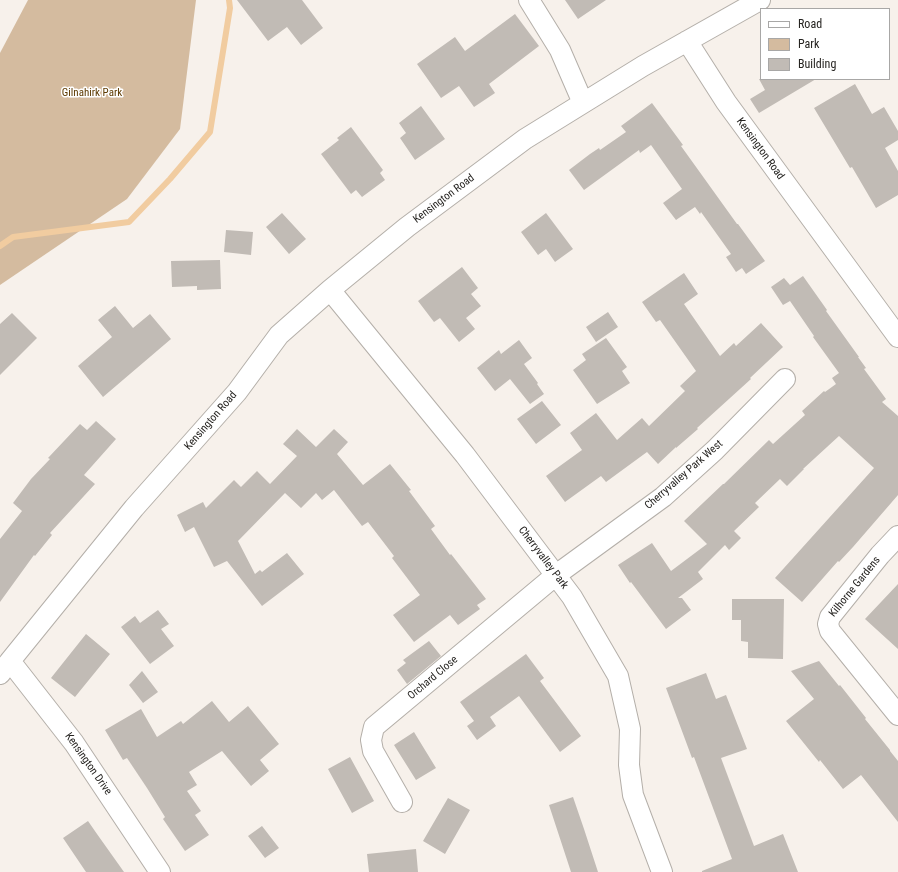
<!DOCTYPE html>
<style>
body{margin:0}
#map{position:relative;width:898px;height:872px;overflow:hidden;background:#f7f1eb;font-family:"Roboto Condensed",sans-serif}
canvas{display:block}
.legend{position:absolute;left:760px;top:8px;width:130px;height:72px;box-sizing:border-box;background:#fff;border:1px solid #a8a7a6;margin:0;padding:5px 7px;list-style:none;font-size:12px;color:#252320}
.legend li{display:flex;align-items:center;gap:8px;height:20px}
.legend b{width:20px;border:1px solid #a8a7a6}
</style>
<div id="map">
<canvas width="898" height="872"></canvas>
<ul class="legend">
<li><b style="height:5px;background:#fff"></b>Road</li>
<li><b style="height:11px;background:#d4bb9f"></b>Park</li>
<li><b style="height:11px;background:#c1bbb5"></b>Building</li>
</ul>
</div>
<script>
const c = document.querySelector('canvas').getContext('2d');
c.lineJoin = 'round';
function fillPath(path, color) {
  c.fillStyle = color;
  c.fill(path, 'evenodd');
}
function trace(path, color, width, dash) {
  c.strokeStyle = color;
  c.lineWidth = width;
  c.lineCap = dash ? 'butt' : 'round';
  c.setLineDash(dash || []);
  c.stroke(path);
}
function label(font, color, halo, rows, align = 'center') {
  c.font = font + ' "Roboto Condensed",sans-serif';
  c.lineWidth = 3;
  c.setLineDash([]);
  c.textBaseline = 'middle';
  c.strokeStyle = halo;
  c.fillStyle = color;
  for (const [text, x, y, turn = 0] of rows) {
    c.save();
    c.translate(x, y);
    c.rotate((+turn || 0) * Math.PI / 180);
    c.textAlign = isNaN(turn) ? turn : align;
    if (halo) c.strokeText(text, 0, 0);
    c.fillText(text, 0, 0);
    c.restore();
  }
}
const green = new Path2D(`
 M 28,0 L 196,0 L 180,129 L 127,199 L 0,285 L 0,53 Z`);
const stream = new Path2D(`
 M 0,246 L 13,237 L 129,222 L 170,179 L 210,132 L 230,8 L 229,0`);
const building = new Path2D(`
 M 237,0 L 302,0 L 323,28 L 301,45 L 287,27 L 268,41 Z
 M 565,0 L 606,0 L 578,19 Z
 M 515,14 L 539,46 L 489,84 L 495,93 L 474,107 L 459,86 L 441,98 L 417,64 L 455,37 L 465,51 Z
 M 759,79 L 816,79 L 759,113 L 750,99 L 765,90 Z
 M 855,84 L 872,114 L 884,107 L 898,131 L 898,140 L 885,148 L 898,171 L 898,195 L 876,208 L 852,167 L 850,168 L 814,108 Z
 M 652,103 L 683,145 L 681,146 L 737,224 L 738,224 L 765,261 L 746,274 L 742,268 L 736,272 L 726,257 L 731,254 L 701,212 L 700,214 L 695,207 L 676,220 L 663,203 L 682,189 L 651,145 L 640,153 L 639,150 L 584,190 L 569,170 L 590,154 L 599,148 L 600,150 L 626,132 L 621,126 Z
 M 421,106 L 445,139 L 415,160 L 400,138 L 406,133 L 399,123 Z
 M 351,127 L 383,170 L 380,173 L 385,180 L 362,197 L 356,190 L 351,194 L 321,154 L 339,140 L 337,138 Z
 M 282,213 L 306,239 L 289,254 L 266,227 Z
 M 546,213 L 573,249 L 555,262 L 546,249 L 538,255 L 521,232 Z
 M 226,230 L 253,232 L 251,255 L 224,252 Z
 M 220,260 L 221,289 L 197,290 L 197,286 L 172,287 L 171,261 Z
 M 462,267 L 478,288 L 471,294 L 481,306 L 466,318 L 475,329 L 459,342 L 440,318 L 434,322 L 418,301 Z
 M 684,273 L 698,294 L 684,304 L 720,356 L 734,343 L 736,346 L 761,323 L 783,347 L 750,378 L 751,379 L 697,428 L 698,429 L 676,448 L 676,447 L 658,464 L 647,452 L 606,482 L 601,476 L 565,502 L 546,476 L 582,450 L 570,433 L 596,413 L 617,440 L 642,418 L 649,426 L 685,391 L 680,386 L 696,371 L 660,320 L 656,322 L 642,302 Z
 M 803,276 L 827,310 L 826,311 L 859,357 L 858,357 L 866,368 L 864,369 L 886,399 L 882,402 L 898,416 L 898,495 L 853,547 L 839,562 L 838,561 L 802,602 L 775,578 L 874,468 L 839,436 L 803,469 L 804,469 L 787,486 L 780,479 L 755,503 L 759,507 L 734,531 L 741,538 L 729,550 L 725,545 L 698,572 L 703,579 L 678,598 L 682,598 L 691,610 L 666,629 L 631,582 L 630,583 L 618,565 L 652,543 L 671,571 L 707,544 L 684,521 L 723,484 L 724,484 L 769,440 L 773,444 L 805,415 L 802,411 L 824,391 L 825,392 L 836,384 L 832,378 L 839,373 L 813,337 L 814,336 L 790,301 L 783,305 L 771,287 L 784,278 L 790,285 Z
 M 115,306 L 133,328 L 150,314 L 171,339 L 103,397 L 78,366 L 112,337 L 98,320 Z
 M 608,312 L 618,327 L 596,342 L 586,327 Z
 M 12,313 L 37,338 L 0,375 L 0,324 Z
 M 606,338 L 627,367 L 622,371 L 630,383 L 597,404 L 573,370 L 586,360 L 582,354 Z
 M 519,340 L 532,358 L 524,364 L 538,383 L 537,384 L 544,394 L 530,404 L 510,379 L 495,391 L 477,368 L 499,350 L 501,354 Z
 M 542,401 L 561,425 L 536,444 L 517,419 Z
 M 96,421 L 116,439 L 84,475 L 95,484 L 50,533 L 52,535 L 35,556 L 34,555 L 0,602 L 0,539 L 22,511 L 13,503 L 31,479 L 50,459 L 48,458 L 80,424 L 87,430 Z
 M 297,429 L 316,447 L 334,429 L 348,442 L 337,454 L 363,485 L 390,464 L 411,490 L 409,491 L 435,526 L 431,529 L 450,555 L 451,554 L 486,599 L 477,605 L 480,609 L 458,625 L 450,615 L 414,642 L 393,615 L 420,595 L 392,558 L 394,556 L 368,522 L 362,526 L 334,490 L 322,500 L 316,493 L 301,508 L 285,493 L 238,541 L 255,574 L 260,570 L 262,572 L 287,553 L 304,574 L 262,606 L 227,561 L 214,567 L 194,527 L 185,532 L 177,515 L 203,502 L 206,508 L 234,480 L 241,487 L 257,471 L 270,484 L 297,456 L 283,444 Z
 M 898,584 L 898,649 L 865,619 Z
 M 732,599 L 784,599 L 783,659 L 748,658 L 748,642 L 741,641 L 741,620 L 732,620 Z
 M 158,610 L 169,624 L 161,629 L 174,646 L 150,664 L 121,627 L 135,616 L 140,623 Z
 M 86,634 L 110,654 L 75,697 L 51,678 Z
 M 429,641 L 441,656 L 407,684 L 397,670 L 406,663 L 403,660 Z
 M 526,654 L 544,678 L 540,681 L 581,736 L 560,752 L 519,696 L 490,717 L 496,726 L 477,740 L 467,726 L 474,721 L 460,702 Z
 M 819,661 L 839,686 L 840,685 L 866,718 L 865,719 L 890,750 L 890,751 L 898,761 L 898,822 L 861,775 L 843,789 L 820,760 L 819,762 L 786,721 L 814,699 L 791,671 Z
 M 142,671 L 158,692 L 143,703 L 129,685 Z
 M 706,673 L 716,699 L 726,695 L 747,749 L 721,758 L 754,846 L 783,834 L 798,872 L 702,872 L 702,871 L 732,859 L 694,757 L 692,758 L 666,688 Z
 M 212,701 L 229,722 L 248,706 L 279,744 L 260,760 L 269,771 L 251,786 L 222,751 L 189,772 L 197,785 L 187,791 L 201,811 L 195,815 L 209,835 L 185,851 L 163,819 L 165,817 L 147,788 L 127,758 L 123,760 L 105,730 L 141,709 L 157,737 L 181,721 L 183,724 Z
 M 414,732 L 436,768 L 416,780 L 394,745 Z
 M 350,757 L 374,801 L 352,813 L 328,769 Z
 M 573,797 L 584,829 L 598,872 L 571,872 L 549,805 Z
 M 448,798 L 470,810 L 445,854 L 423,841 Z
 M 88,821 L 97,834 L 124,872 L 86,872 L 63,838 Z
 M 262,826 L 279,848 L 265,858 L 248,836 Z
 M 416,849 L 418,872 L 369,872 L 367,854 Z`);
const street = new Path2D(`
 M 529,0 L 560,50 L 583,103
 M 687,41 L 726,102 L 898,337
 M 330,290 L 465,455 L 572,597 L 618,676 L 630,729 L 629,765 L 633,795 L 662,872
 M 898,536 L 880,555 L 830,617 L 828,624 L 830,631 L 898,715
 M 10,661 L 74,743 L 160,872
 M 0,674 L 10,661 L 134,508 L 237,392 L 279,335 L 330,290 L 407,227 L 525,139 L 643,66 L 760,0
 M 402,802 L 373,751 L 371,740 L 374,727 L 556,575 L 663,497 L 715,450 L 785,379`);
const parkNames = [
 ["Gilnahirk Park",92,93]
];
const streetNames = [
 ["Kensington Road",760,149,54],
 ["Kensington Road",444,199,-37],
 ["Kensington Road",211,421,-49],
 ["Cherryvalley Park West",684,475,-41],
 ["Cherryvalley Park",543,558,53],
 ["Kilhorne Gardens",855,587,-51],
 ["Orchard Close",433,678,-40],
 ["Kensington Drive",88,764,55]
];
fillPath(green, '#d4bb9f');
trace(stream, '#f1cca0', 6);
fillPath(building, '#c1bbb5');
trace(street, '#b4afa9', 22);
trace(street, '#fff', 20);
label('11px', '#5d3a01', '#fff', parkNames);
label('11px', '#252320', '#fff', streetNames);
</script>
